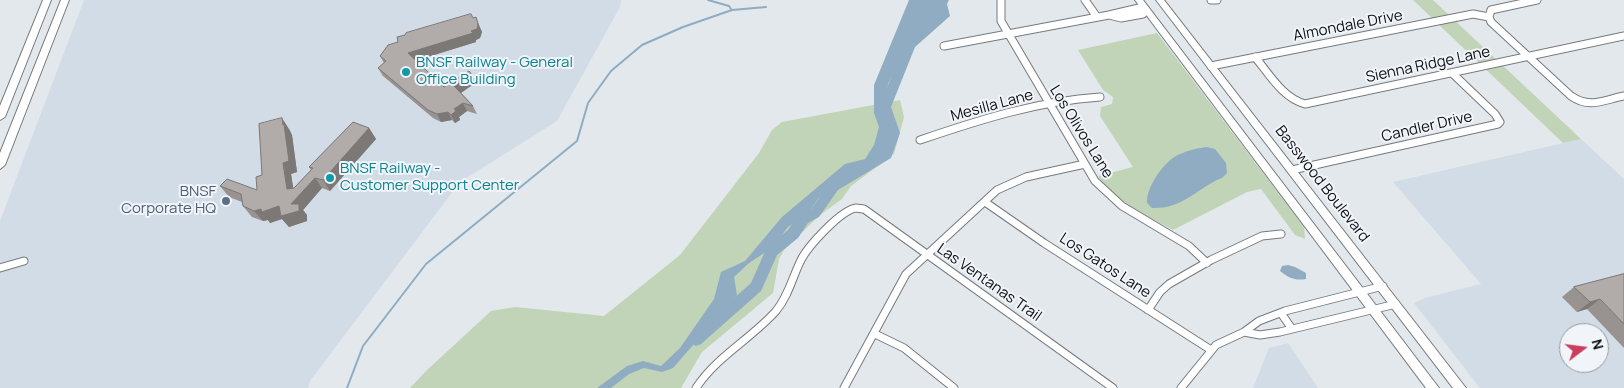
<!DOCTYPE html>
<style>
body{margin:0}
#map{position:relative;width:1624px;height:388px;overflow:hidden;background:#e3e8ec;font-family:Manrope,sans-serif}
canvas{display:block}
.north{position:absolute;left:1559px;top:323px;width:50px;height:50px;box-sizing:border-box;background:#f1f5fa;border:1px solid #96999c;border-radius:50%;rotate:75deg;font-size:14px;font-weight:700;line-height:20px;text-align:center;color:#0d0f10}
.north::after{content:'';display:block;margin:auto;width:18px;height:22px;background:#cc3c5d;clip-path:polygon(50% 0,100% 100%,50% 72%,0 100%)}
</style>
<div id="map">
<canvas width="1624" height="388"></canvas>
<div class="north">N</div>
</div>
<script>
const c = document.querySelector('canvas').getContext('2d');
c.lineJoin = 'round';
function fillPath(path, color) {
  c.fillStyle = color;
  c.fill(path, 'evenodd');
}
function trace(path, color, width, dash) {
  c.strokeStyle = color;
  c.lineWidth = width;
  c.lineCap = dash ? 'butt' : 'round';
  c.setLineDash(dash || []);
  c.stroke(path);
}
function label(font, color, halo, rows, align = 'center') {
  c.font = font + ' Manrope,sans-serif';
  c.lineWidth = 4;
  c.setLineDash([]);
  c.textBaseline = 'middle';
  c.strokeStyle = halo;
  c.fillStyle = color;
  for (const [text, x, y, turn = 0] of rows) {
    c.save();
    c.translate(x, y);
    c.rotate((+turn || 0) * Math.PI / 180);
    c.textAlign = isNaN(turn) ? turn : align;
    if (halo) c.strokeText(text, 0, 0);
    c.fillText(text, 0, 0);
    c.restore();
  }
}
const built = new Path2D(`
 M 84,0 L 621,0 L 620,7 L 557,121 L 460,182 L 310,381 L 308,388 L 0,388 L 0,221 Z
 M 1581,139 L 1624,179 L 1624,388 L 1480,388 L 1414,303 L 1425,298 L 1481,284 L 1393,182 ZM 1569,333 L 1599,333 L 1599,363 L 1569,363 Z
 M 1288,343 L 1318,388 L 1253,388 L 1269,348 Z`);
const green = new Path2D(`
 M 1413,0 L 1433,0 L 1581,139 L 1563,143 Z
 M 1157,33 L 1304,227 L 1305,239 L 1295,235 L 1261,189 L 1247,192 L 1173,230 C 1146,215 1115,202 1098,176 L 1133,167 L 1100,116 L 1101,107 L 1112,104 L 1113,97 L 1103,90 L 1078,50 Z
 M 900,100 L 904,117 L 894,154 L 851,186 L 842,199 L 820,215 L 784,250 L 779,259 L 773,293 L 702,352 L 681,388 L 410,388 L 427,370 L 491,311 L 515,307 L 604,316 L 680,255 L 759,153 L 772,130 L 782,122 Z`);
const water = new Path2D(`
 M 909,0 L 943,0 L 938,6 L 943,15 L 937,18 L 908,50 L 889,82 L 881,110 L 889,128 L 885,153 L 834,185 L 818,199 L 808,213 L 788,227 L 772,248 L 749,263 L 734,277 L 737,295 L 673,368 L 662,372 L 644,368 L 629,374 L 611,388 L 597,388 L 627,366 L 643,361 L 661,366 L 680,348 L 714,299 L 721,272 L 745,261 L 782,217 L 845,164 L 865,159 L 874,145 L 879,127 L 874,113 L 874,85 Z
 M 1207,147 L 1215,149 L 1226,163 L 1227,173 L 1222,178 C 1195,189 1184,209 1152,208 L 1147,203 C 1146,188 1163,163 1176,156 C 1185,151 1197,148 1207,147 Z
 M 1288,265 L 1295,267 L 1306,273 L 1306,279 C 1295,281 1289,278 1280,271 L 1282,266 Z`);
const stream = new Path2D(`
 M 708,0 L 729,6 L 731,9
 M 347,388 L 363,346 L 426,264 L 577,141 L 588,103 L 611,71 L 642,45 L 683,27 L 732,10 L 766,7`);
const river = new Path2D(`
 M 939,0 L 949,0 L 947,4 L 950,16 L 915,47 L 891,107 L 900,133 L 891,158 L 838,190 L 819,217 L 808,223 L 798,238 L 777,255 L 761,291 L 701,344 L 696,346 L 691,344 L 689,340 L 691,336 L 751,283 L 767,247 L 788,230 L 798,215 L 811,209 L 830,184 L 882,152 L 888,133 L 879,107 L 906,42 L 939,15 L 937,4 Z`);
const street = new Path2D(`
 M 1001,0 L 1001,21 L 1095,181 L 1122,206 L 1189,246 L 1207,263
 M 1085,0 L 1097,17
 M 1211,0 L 1217,0
 M 1139,8 L 1146,10 L 1143,14 L 1121,18 L 1109,15 Z
 M 1489,17 L 1491,22 L 1571,96 C 1590,109 1603,100 1624,96
 M 1489,17 L 1491,10 L 1537,0
 M 944,46 L 1109,15
 M 1255,57 C 1270,75 1282,97 1305,104 L 1624,36
 M 1211,66 L 1473,14 L 1489,17
 M 920,140 C 979,120 1038,101 1100,97
 M 1292,170 L 1498,124 L 1500,122 L 1495,114 L 1452,73
 M 985,202 L 1044,243 L 1211,350
 M 0,268 L 24,261
 M 1148,310 L 1160,292 L 1169,284 L 1211,260 L 1262,236 L 1281,234
 M 1281,313 L 1292,329
 M 1244,332 L 1260,335 L 1280,332 L 1396,304
 M 875,334 L 904,348 L 954,388
 M 696,388 C 717,356 751,339 776,311 C 789,295 792,278 801,260 C 808,246 841,210 856,208 C 859,208 861,209 864,209 L 1113,388
 M 844,388 L 906,274 L 997,190 L 1026,177 L 1085,164
 M 1181,388 L 1216,345 L 1244,332 L 1259,321 L 1285,311 L 1383,286`);
const secondary = new Path2D(`
 M 43,0 L 51,0 L 5,117 L 0,120 L 0,106 Z
 M 61,0 L 69,0 L 5,165 L 0,169 L 0,153 Z
 M 1135,0 L 1143,0 L 1439,388 L 1426,388 Z
 M 1156,0 L 1164,0 L 1466,388 L 1453,388 Z`);
const wall = new Path2D(`
 M 476,17 L 482,32 L 480,38 L 476,40 L 476,42 L 416,60 L 444,87 L 472,75 L 475,83 L 461,93 L 473,106 L 477,114 L 467,111 L 459,117 L 460,120 L 455,123 L 452,120 L 441,122 L 433,118 L 383,76 L 378,68 L 384,63 L 380,56 Z
 M 369,128 L 376,139 L 330,191 L 322,188 L 303,210 L 307,215 L 307,221 L 289,227 L 282,219 L 270,223 L 268,220 L 263,221 L 252,217 L 243,206 L 242,202 L 229,197 L 220,186 L 257,190 L 289,129 L 292,135 L 297,172 L 291,174 L 293,188 L 294,188 L 311,170 L 309,167 Z
 M 1624,274 L 1624,348 L 1587,309 L 1577,312 L 1562,297 L 1574,287 Z`);
const shadedWall = new Path2D(`
 M 478,24 L 482,32 L 480,38 L 476,40 L 476,42 L 412,62 L 408,53 L 471,31 Z
 M 472,75 L 475,83 L 458,95 L 454,86 Z
 M 463,103 L 467,111 L 459,117 L 460,120 L 455,123 L 451,115 L 454,109 Z
 M 448,112 L 452,120 L 441,122 L 437,114 Z
 M 282,118 L 289,129 L 292,135 L 297,172 L 291,174 L 295,199 L 287,189 L 283,163 L 283,125 Z
 M 369,128 L 376,139 L 330,191 L 323,180 Z
 M 315,178 L 322,188 L 303,210 L 307,215 L 307,221 L 289,227 L 282,219 L 270,223 L 268,220 L 263,221 L 254,211 L 261,209 L 291,204 Z
 M 1600,299 L 1587,309 L 1577,312 L 1590,302 Z`);
const building = new Path2D(`
 M 471,14 L 473,18 L 476,17 L 478,24 L 477,29 L 471,31 L 473,33 L 408,53 L 444,87 L 469,71 L 472,75 L 454,86 L 473,106 L 463,103 L 454,109 L 456,111 L 451,115 L 448,112 L 437,114 L 428,110 L 378,68 L 386,61 L 380,56 L 388,45 L 398,42 L 397,37 L 405,35 L 406,33 Z
 M 282,118 L 283,125 L 284,124 L 289,161 L 283,163 L 287,189 L 294,188 L 313,168 L 309,167 L 353,122 L 369,128 L 323,180 L 315,178 L 291,204 L 299,204 L 299,211 L 281,216 L 279,206 L 262,212 L 261,209 L 254,211 L 243,206 L 241,194 L 220,186 L 227,179 L 257,190 L 256,177 L 262,175 L 259,124 Z
 M 1624,274 L 1624,324 L 1600,299 L 1590,302 L 1574,287 Z`);
const markers = [
 [406,72,5,"#0f9aa8"],
 [330,178,5,"#0f9aa8"],
 [226,201,5,"#5c6f8a"]
];
const streetNames = [
 ["Almondale Drive",1348,26,-11],
 ["Sienna Ridge Lane",1428,65,-12],
 ["Mesilla Lane",992,106,-15],
 ["Candler Drive",1427,127,-13],
 ["Los Olivos Lane",1081,132,58],
 ["Basswood Boulevard",1322,184,52],
 ["Los Gatos Lane",1105,266,33],
 ["Las Ventanas Trail",989,283,35]
];
const cultureNames = [
 ["BNSF Railway - General",416,63],
 ["Office Building",416,80],
 ["BNSF Railway -",340,169],
 ["Customer Support Center",340,186]
];
const serviceNames = [
 ["BNSF",216,192],
 ["Corporate HQ",216,209]
];
fillPath(built, '#d2dce6');
fillPath(green, '#c1d4b7');
fillPath(water, '#8facc3');
trace(stream, '#8facc3', 2);
fillPath(river, '#8facc3');
trace(street, '#767a7e', 9);
trace(secondary, '#767a7e', 2);
trace(street, '#fff', 7);
fillPath(secondary, '#fff');
fillPath(wall, '#989391');
fillPath(shadedWall, '#7c7876');
fillPath(building, '#b1aba9');
trace(building, '#7c7876', 1);
for (const [x, y, r, color] of markers) {
  const dot = new Path2D();
  dot.arc(x, y, r, 0, 2 * Math.PI);
  c.fillStyle = color;
  c.fill(dot);
  trace(dot, '#f1f5fa', 2);
}
label('15px', '#0d0f10', '#f1f5fa', streetNames);
label('15px', '#0d838f', '#f1f5fa', cultureNames, 'left');
label('15px', '#4e5e75', '#f1f5fa', serviceNames, 'right');
</script>
